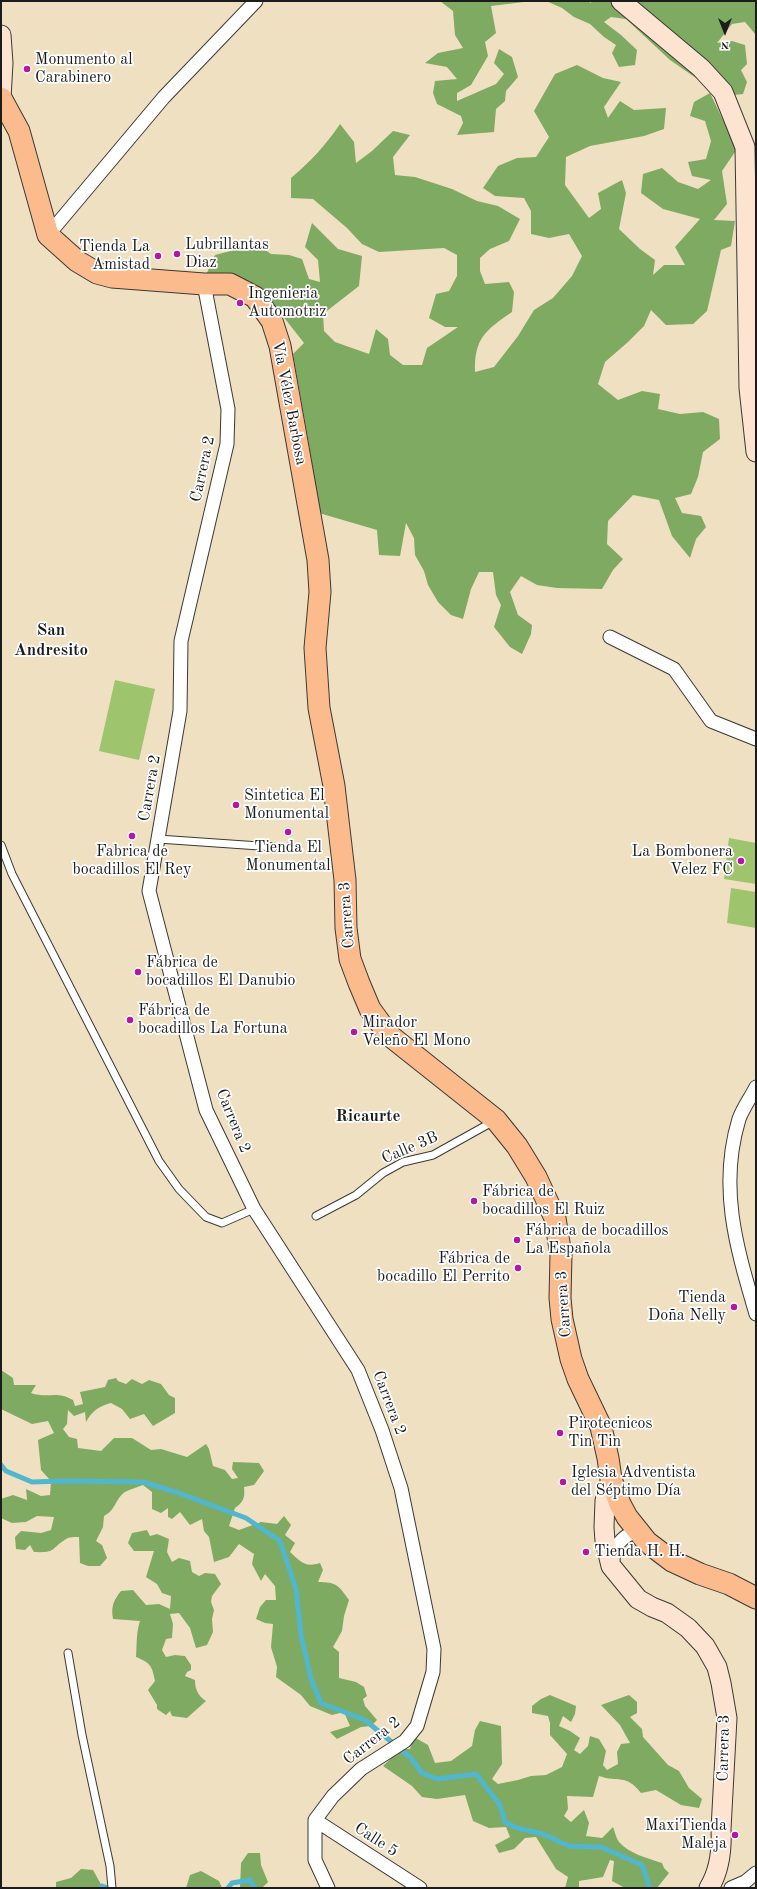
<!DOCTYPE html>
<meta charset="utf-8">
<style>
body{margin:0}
#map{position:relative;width:757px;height:1889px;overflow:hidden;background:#efe0c1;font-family:"Old Standard TT",serif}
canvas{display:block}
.frame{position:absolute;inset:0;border:2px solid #1c1c1c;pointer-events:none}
.north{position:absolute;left:705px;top:12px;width:40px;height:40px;-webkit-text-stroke:3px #fff;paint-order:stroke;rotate:180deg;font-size:11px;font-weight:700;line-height:16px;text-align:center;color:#1c1c1c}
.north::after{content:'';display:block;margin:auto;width:14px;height:18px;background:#1c1c1c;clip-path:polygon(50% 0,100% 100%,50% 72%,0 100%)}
</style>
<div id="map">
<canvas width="757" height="1889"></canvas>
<div class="frame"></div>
<div class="north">N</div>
</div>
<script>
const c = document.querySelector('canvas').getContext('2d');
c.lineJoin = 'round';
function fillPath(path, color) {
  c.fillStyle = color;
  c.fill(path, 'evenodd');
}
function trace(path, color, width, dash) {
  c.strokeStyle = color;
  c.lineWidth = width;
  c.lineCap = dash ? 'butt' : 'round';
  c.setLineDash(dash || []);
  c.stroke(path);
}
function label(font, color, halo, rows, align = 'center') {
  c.font = font + ' "Old Standard TT",serif';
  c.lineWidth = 3.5;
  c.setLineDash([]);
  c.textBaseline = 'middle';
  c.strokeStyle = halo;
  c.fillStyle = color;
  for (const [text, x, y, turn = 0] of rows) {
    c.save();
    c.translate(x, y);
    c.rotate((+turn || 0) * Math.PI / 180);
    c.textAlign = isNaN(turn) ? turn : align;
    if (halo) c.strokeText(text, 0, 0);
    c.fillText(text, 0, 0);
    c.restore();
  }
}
const green = new Path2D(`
 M 115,680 L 155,689 L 139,760 L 99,751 Z
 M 729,838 L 756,843 L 756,884 L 724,879 Z
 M 731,888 L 756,892 L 756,928 L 727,923 Z`);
const forest = new Path2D(`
 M 440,1 L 532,1 L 491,6 L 496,33 L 485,42 L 488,56 L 471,85 L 457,93 L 457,101 L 496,84 L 504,74 L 494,63 L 499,49 L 512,57 L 518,77 L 506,91 L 505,101 L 496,109 L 494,132 L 457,135 L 463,123 L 461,116 L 437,104 L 433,93 L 435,81 L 457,79 L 447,67 L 425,63 L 438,53 L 463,48 L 455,35 L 453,11 Z
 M 546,1 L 588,1 L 591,3 L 591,1 L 756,1 L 756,35 L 745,22 L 732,24 L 717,43 L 732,41 L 745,45 L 747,64 L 741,70 L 747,82 L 743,94 L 734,95 L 696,78 L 670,60 L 626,19 L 611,17 L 604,22 L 621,35 L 637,50 L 635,65 L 619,67 L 612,53 L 616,45 L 604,37 L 590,24 L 574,17 L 562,8 Z
 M 577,65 L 603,78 L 621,82 L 604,107 L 608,118 L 620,101 L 634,110 L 666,108 L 664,129 L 644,136 L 590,146 L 566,157 L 565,185 L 589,218 L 601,209 L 598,193 L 622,180 L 626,193 L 619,229 L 640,249 L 655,260 L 653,275 L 664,265 L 685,265 L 675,247 L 700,219 L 663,209 L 641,193 L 643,174 L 662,168 L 678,182 L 698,189 L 711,180 L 692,176 L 688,162 L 706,159 L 711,141 L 705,121 L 690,116 L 694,102 L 710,93 L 737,149 L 722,171 L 727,204 L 714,220 L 735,221 L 731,246 L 721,250 L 707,311 L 693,324 L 666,325 L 651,310 L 644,326 L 628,342 L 605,362 L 598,384 L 618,400 L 642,391 L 660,394 L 658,409 L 680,414 L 703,412 L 719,419 L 720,439 L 703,452 L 698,477 L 691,494 L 675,498 L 682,513 L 701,516 L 706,527 L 696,539 L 690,558 L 672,536 L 659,500 L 633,495 L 608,521 L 607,544 L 623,559 L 613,570 L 602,589 L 557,588 L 537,585 L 521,576 L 510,592 L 518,615 L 532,625 L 531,634 L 522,654 L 510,647 L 494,627 L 501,605 L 496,595 L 493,572 L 479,572 L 471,589 L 463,619 L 451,615 L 438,602 L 428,585 L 424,571 L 415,555 L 414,538 L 406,523 L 400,556 L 379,555 L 377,530 L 319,513 C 313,460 302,407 293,354 L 304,343 L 275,306 L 248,281 L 206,275 L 215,255 L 257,244 L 271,254 L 289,255 L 302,259 L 309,279 L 320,282 L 318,260 L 305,247 L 312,223 L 338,249 L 362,256 L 359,286 L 323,314 L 324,331 L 335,342 L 369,354 L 376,329 L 388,339 L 390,355 L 403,365 L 422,365 L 427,348 L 458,327 L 445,327 L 429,318 L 436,294 L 449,291 L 457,276 L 457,255 L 444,248 L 379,252 L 362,244 L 347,228 L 313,199 L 291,198 L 291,178 C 310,162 326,145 340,124 L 354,142 L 356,163 L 372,151 L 393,131 L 410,135 L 393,157 L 395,175 L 415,177 L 452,189 L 477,201 L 498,206 L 520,219 L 509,241 L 490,249 L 480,258 L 480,271 L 485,284 L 509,282 L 514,292 L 512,312 C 486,330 474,338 475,372 L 494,367 L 518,336 L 534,310 L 553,298 L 572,276 L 582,256 L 569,234 L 549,238 L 531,234 L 531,211 L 524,198 L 495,196 L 483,188 L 498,166 L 517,158 L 536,157 L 549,137 L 534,111 L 555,74 Z
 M 1,1370 L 13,1378 L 14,1385 L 36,1385 L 31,1393 C 49,1399 56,1390 73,1400 L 75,1406 L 83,1404 L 80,1392 L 105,1387 L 108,1380 L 116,1378 L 118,1381 L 126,1384 L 132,1379 L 142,1384 L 149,1380 L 161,1384 L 169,1395 L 175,1398 L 175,1413 L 153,1426 L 144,1414 L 130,1419 L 122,1409 L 111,1403 C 99,1406 92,1411 86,1422 L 85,1412 L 74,1416 L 68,1410 L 67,1424 L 63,1429 L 69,1437 L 77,1439 L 78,1448 L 101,1451 L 114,1438 L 132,1438 L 151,1450 L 161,1449 L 187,1457 L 206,1444 L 209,1449 L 213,1466 L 225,1470 L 232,1479 L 238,1478 L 232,1469 L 233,1462 L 259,1463 L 264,1471 L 254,1485 L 244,1487 C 245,1497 244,1502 235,1508 L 229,1526 L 239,1530 L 261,1522 L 277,1524 L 284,1516 L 291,1525 L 285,1535 L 295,1543 L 290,1552 C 300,1561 305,1568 320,1563 L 323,1570 L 318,1582 C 337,1582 339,1586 349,1600 L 344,1616 L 342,1631 L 333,1647 L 339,1652 L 339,1678 L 356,1682 L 364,1687 L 367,1696 L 363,1699 L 365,1706 L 377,1720 L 371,1726 L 361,1727 L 337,1739 L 330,1732 L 350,1726 L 344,1712 L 332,1715 L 310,1706 L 301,1695 L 276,1677 L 277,1667 L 271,1647 L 273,1624 L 265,1623 L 256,1619 L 260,1607 L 266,1600 L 276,1600 L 275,1586 L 265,1574 L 261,1581 L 252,1564 L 254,1554 L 239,1544 L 229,1557 L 214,1562 L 209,1537 L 204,1531 L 202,1519 L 190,1525 L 180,1512 L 172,1519 L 168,1517 L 168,1508 L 161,1513 L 152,1509 L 152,1492 L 143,1485 C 138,1487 130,1489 125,1492 C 115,1499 116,1510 104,1516 L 103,1527 L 96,1541 L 102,1545 L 107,1558 L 100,1566 L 88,1566 L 80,1563 L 79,1537 C 75,1537 69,1537 66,1539 C 50,1549 57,1553 34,1552 L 30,1545 L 25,1550 L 16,1549 L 15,1537 L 21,1531 L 41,1533 L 51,1530 L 54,1517 L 37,1516 L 26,1522 L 12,1523 L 1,1518 L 1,1499 L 13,1495 L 27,1500 L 26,1489 L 41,1496 L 50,1495 L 51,1481 L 41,1470 L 38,1440 L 54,1433 L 48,1421 L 32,1424 L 1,1409 Z
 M 147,1530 L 150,1536 L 157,1534 L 169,1539 L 167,1552 L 172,1562 L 179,1558 L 190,1561 L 192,1572 L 199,1576 L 205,1573 L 215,1574 L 221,1584 L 212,1596 L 211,1602 L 214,1610 L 212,1619 L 213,1632 L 207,1645 L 196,1648 L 190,1628 L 179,1613 L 170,1614 L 173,1624 L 172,1638 L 166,1639 L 162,1650 L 166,1657 L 175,1655 L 185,1656 L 191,1665 L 191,1670 L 187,1672 L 185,1676 L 195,1680 C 195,1689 198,1696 206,1701 L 187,1718 L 172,1716 L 170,1711 L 166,1715 L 157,1709 L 157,1705 L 148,1690 L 155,1681 C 152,1666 151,1663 136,1657 C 137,1644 136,1633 140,1621 L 113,1619 C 111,1607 113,1601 121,1591 L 133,1590 L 146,1605 L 159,1604 L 170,1609 L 171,1596 L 162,1593 L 157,1584 L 146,1577 L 154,1551 L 134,1551 L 128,1543 L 132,1533 Z
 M 550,1695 L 576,1706 L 575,1714 L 571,1722 L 563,1716 L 559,1726 L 570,1731 L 580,1738 L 574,1750 L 580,1754 L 588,1746 L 590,1736 L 599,1739 L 606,1751 L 603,1765 L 607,1770 L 618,1764 L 617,1752 L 621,1744 L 630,1743 L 620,1725 L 601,1705 L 629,1695 L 637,1702 L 637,1713 L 630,1717 L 642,1729 L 643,1737 L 668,1765 L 679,1771 L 689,1788 L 702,1799 L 699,1808 L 681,1805 L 656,1790 L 641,1793 C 625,1773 619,1783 599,1776 L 593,1797 L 567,1796 L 568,1809 L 564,1816 L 571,1822 L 584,1810 L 589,1823 L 586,1836 L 602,1838 L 613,1827 C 615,1832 616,1838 619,1842 C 630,1854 647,1858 662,1863 L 664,1868 L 669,1873 L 657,1888 L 625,1888 L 612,1881 L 614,1861 L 610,1860 L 603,1877 L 579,1881 L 579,1888 L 565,1888 L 568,1877 L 556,1869 L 536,1837 L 525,1838 L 514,1849 L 499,1853 L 495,1845 L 510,1837 L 506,1827 L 489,1828 L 473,1821 L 465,1795 L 437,1799 L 422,1797 L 412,1786 L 383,1766 L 401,1749 L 410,1749 L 414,1737 L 428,1745 L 435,1763 L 451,1761 L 472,1746 L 475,1730 L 480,1721 L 501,1726 L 502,1764 L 492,1779 L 498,1784 L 518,1780 L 531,1776 L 546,1775 L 562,1767 L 567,1754 L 550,1735 L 550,1723 L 548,1716 L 532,1713 L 532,1706 L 541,1699 Z
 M 248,1853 L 260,1853 L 261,1865 L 268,1882 L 262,1888 L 240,1888 L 241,1863 Z
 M 81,1869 L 93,1870 L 103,1888 L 56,1888 L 56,1882 L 71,1878 Z
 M 201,1871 L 219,1881 L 222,1888 L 186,1888 L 190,1875 Z`);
const stream = new Path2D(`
 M 1,1465 L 6,1471 L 32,1482 L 63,1481 L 143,1482 L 176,1492 L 246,1518 L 280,1541 L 296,1589 L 301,1635 L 311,1679 L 321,1703 L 365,1720 L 411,1758 L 422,1773 L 437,1779 L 476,1774 L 500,1805 L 505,1822 L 517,1828 L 543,1834 L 569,1846 L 601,1847 L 642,1865 L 650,1888
 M 101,1888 L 102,1886 L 108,1888
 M 228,1888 L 232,1883 L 250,1880 L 255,1888`);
const lane = new Path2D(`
 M 158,839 L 274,847
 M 1,845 L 12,874 L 159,1161 L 179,1189 L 206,1217 L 222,1223 L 254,1209
 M 316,1216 L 356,1195 L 383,1173 L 403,1162 L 433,1155 L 494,1121
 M 68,1653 L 82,1735 L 110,1866 L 112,1888`);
const street = new Path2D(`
 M 48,235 L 164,97 L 256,1
 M 204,284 L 228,409 L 227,444 L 181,641 L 180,711 L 149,891 L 206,1110 L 254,1209 L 358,1370 L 382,1430 L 401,1488 L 434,1649 L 433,1672 L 417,1726 L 405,1741 L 361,1769 L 333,1796 L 315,1820 L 315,1860 L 328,1888
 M 610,637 L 674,669 L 711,721 L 756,739
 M 756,1087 C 751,1097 743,1108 739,1119 C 718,1188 737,1249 756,1314
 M 612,1563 C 616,1544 619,1539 637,1530
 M 315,1820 L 420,1888
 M 731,1888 L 745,1882 L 756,1873`);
const secondary = new Path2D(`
 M 621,1 L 701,68 L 723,92 L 745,147 L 749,388 L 756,452
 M 1,35 L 3,63 L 1,98
 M 611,1479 L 605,1501 L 604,1527 L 605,1541 L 611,1566 L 638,1599 L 652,1607 L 667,1613 L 688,1628 L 705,1646 L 717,1667 L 721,1683 L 727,1718 L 721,1829 C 722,1849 720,1870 709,1888`);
const primary = new Path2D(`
 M 1,98 L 19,131 L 48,235 L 77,261 L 97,273 L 112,277 L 204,284 L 230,284 L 255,297 L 272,321 L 280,346 L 318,560 L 320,592 L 315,648 L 319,708 L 334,786 L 345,880 L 346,928 L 350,959 L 359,983 L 370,1009 L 389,1035 L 496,1120 L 517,1146 L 536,1177 L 555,1218 L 561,1255 L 560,1298 L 562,1319 L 571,1359 L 578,1379 L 601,1427 L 608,1458 L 611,1479 L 620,1504 L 627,1517 L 647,1542 L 672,1561 L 700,1574 L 729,1584 L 756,1598`);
const markers = [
 [27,69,4,"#b5179e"],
 [177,254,4,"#b5179e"],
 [158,256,4,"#b5179e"],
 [240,303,4,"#b5179e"],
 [236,805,4,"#b5179e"],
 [288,832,4,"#b5179e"],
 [132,836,4,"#b5179e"],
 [741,861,4,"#b5179e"],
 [138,972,4,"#b5179e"],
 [130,1020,4,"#b5179e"],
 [354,1032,4,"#b5179e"],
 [474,1201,4,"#b5179e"],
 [517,1240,4,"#b5179e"],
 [518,1268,4,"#b5179e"],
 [734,1307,4,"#b5179e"],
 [560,1433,4,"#b5179e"],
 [563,1482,4,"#b5179e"],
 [586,1552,4,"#b5179e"],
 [735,1835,4,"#b5179e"]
];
const poiNames = [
 ["Monumento al",35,60],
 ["Carabinero",35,78],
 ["Lubrillantas",185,245],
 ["Diaz",185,263],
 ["Tienda La",150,247,"right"],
 ["Amistad",150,265,"right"],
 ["Ingenieria",248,294],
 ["Automotriz",248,312],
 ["Sintetica El",244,796],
 ["Monumental",244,814],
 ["Tienda El",288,848,"center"],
 ["Monumental",288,866,"center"],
 ["Fabrica de",132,852,"center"],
 ["bocadillos El Rey",132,870,"center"],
 ["La Bombonera",733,852,"right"],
 ["Velez FC",733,870,"right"],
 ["Fábrica de",146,963],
 ["bocadillos El Danubio",146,981],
 ["Fábrica de",138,1011],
 ["bocadillos La Fortuna",138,1029],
 ["Mirador",362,1023],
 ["Veleño El Mono",362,1041],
 ["Fábrica de",482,1192],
 ["bocadillos El Ruiz",482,1210],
 ["Fábrica de bocadillos",525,1231],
 ["La Española",525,1249],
 ["Fábrica de",510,1259,"right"],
 ["bocadillo El Perrito",510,1277,"right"],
 ["Tienda",726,1298,"right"],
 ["Doña Nelly",726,1316,"right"],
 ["Pirotecnicos",568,1424],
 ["Tin Tin",568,1442],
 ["Iglesia Adventista",571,1473],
 ["del Séptimo Día",571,1491],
 ["Tienda H. H.",594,1552],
 ["MaxiTienda",727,1826,"right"],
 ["Maleja",727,1844,"right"]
];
const streetNames = [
 ["Vía Vélez Barbosa",289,403,79],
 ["Carrera 2",203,469,-78],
 ["Carrera 2",150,788,-80],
 ["Carrera 3",347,915,-94],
 ["Carrera 2",233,1121,68],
 ["Calle 3B",410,1148,-23],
 ["Carrera 3",564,1304,-94],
 ["Carrera 2",389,1403,69],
 ["Carrera 2",372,1741,-38],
 ["Carrera 3",724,1748,-89],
 ["Calle 5",376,1840,33]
];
const neighbourhoodNames = [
 ["San",51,631],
 ["Andresito",51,651],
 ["Ricaurte",368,1117]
];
fillPath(green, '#9fc46e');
fillPath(forest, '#7faa61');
trace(stream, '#50b7ce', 5);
trace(lane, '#3c3935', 9);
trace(street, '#3c3935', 15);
trace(secondary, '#3c3935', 21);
trace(primary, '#3c3935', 23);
trace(lane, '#fff', 7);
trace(street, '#fff', 13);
trace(secondary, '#fde4d1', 19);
trace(primary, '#fbbb8d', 21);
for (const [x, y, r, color] of markers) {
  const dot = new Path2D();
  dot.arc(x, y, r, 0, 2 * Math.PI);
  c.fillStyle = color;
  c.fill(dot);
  trace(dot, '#fff', 1.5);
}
label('16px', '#1c1c1c', '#fff', poiNames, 'left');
label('16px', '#1c1c1c', '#fff', streetNames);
label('bold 17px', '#1c1c1c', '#fff', neighbourhoodNames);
</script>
